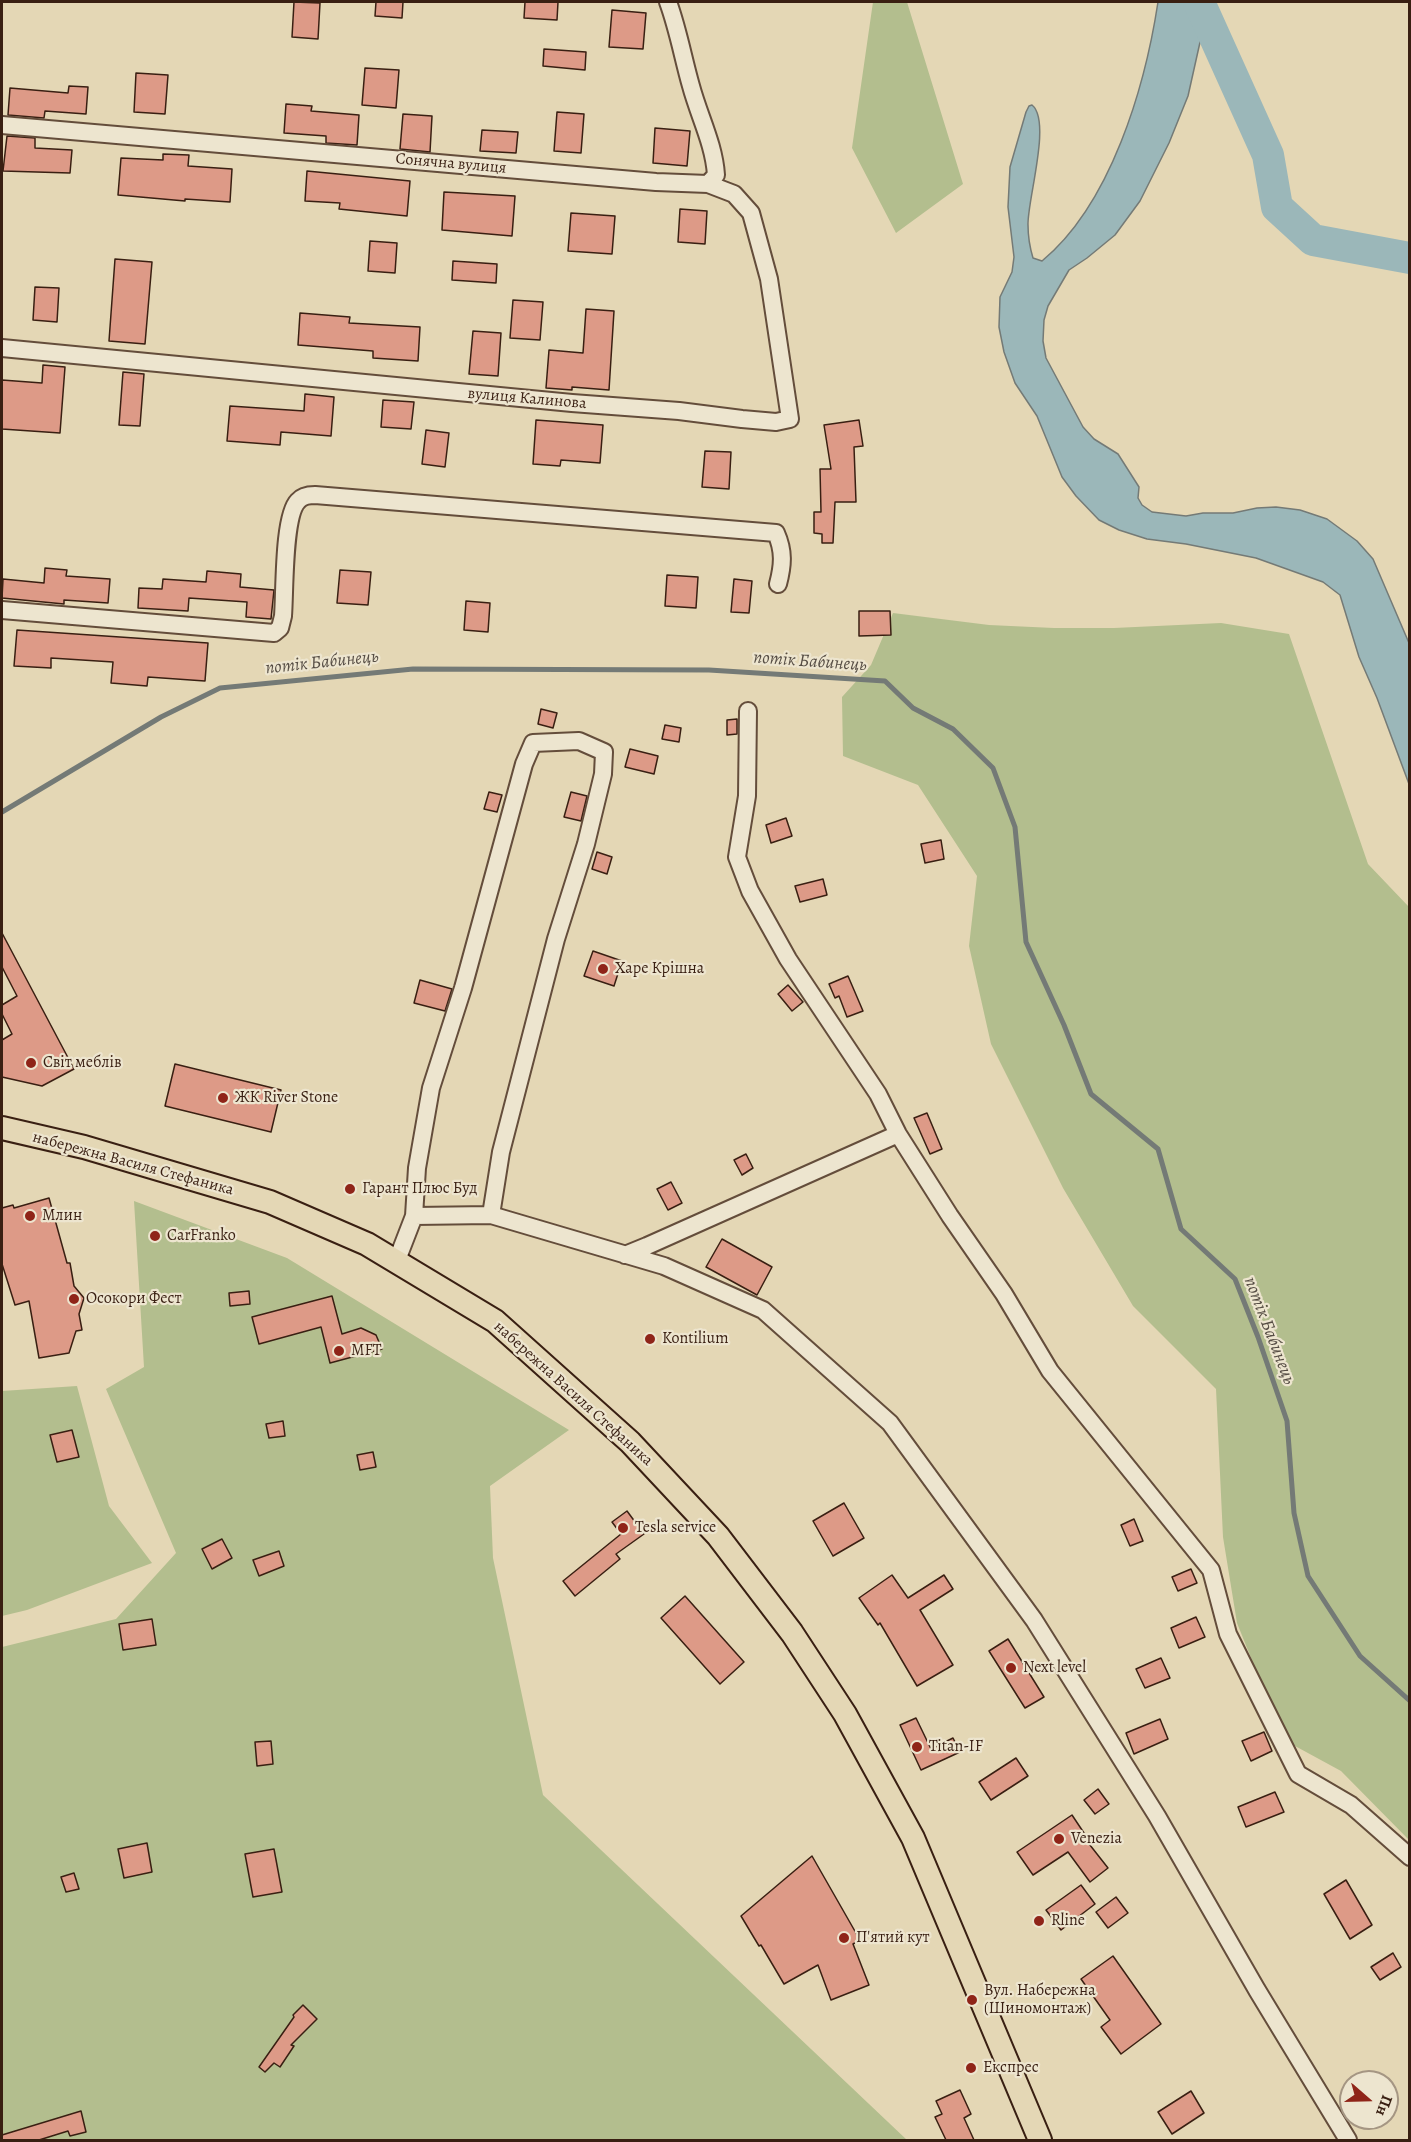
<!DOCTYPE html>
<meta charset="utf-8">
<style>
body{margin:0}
#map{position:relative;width:1411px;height:2142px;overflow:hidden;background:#e4d7b5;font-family:Alegreya,serif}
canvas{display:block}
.frame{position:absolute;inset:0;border:3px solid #391f12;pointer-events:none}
.north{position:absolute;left:1339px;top:2070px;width:60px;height:60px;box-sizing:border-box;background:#ede5cf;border:2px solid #a59683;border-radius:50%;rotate:110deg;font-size:16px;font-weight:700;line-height:24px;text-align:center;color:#391f12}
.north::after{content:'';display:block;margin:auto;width:21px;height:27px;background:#8f2418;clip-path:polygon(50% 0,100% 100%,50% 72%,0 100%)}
</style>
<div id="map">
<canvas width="1411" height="2142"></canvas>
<div class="frame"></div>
<div class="north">Пн</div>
</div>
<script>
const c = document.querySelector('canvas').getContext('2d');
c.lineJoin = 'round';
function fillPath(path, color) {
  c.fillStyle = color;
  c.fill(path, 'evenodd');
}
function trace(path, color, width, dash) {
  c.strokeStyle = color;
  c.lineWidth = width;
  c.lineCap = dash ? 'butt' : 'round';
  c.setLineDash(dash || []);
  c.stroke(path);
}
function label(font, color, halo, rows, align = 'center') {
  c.font = font + ' Alegreya,serif';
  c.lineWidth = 4.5;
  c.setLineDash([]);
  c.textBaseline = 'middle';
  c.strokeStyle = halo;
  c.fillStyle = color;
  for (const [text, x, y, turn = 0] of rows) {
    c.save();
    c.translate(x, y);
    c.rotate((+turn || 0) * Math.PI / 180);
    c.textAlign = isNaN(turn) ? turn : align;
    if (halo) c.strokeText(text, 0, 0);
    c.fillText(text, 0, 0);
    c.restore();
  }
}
const green = new Path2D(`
 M 873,2 L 907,2 L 963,184 L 896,233 L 852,148 Z
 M 893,613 L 989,625 L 1054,628 L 1114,628 L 1221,623 L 1289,634 L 1368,864 L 1409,907 L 1409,1840 L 1341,1771 L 1284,1740 L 1237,1623 L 1223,1537 L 1216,1389 L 1133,1306 L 1063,1188 L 991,1044 L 969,946 L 977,876 L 918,785 L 843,756 L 842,697 L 871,665 Z
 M 134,1201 L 287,1258 L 569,1430 L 490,1486 L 493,1558 L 543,1795 L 907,2140 L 2,2140 L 2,1647 L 116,1619 L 176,1553 L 106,1389 L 144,1367 Z
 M 77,1386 L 109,1506 L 152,1563 L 27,1610 L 2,1616 L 2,1391 Z`);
const water = new Path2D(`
 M 1158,2 L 1209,2 L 1188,96 L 1169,143 L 1140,201 L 1115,235 L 1087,258 L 1069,270 L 1048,306 L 1044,320 L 1043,341 L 1046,358 L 1083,427 L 1094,439 L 1118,454 L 1139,487 L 1138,498 L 1142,505 L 1152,512 L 1186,516 L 1203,513 L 1233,513 L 1257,508 L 1276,507 L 1300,510 L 1327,519 L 1357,541 L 1373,559 L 1409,643 L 1409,784 L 1377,698 L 1359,657 L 1340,595 L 1323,582 L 1256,558 L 1186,544 L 1147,539 L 1119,530 L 1099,520 L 1076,496 L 1062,477 L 1037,416 L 1015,383 L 1004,352 L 999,327 L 1000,297 L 1012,272 L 1014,257 L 1008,207 L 1010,167 L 1026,112 L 1029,106 L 1032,105 C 1052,121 1027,201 1028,225 C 1028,236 1030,248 1033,258 L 1042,261 C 1111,204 1145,87 1158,2 Z`);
const stream = new Path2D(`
 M 2,812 L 161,717 L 220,688 L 413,669 L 709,670 L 885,681 L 913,708 L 953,729 L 993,768 L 1015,827 L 1026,942 L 1064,1025 L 1091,1094 L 1158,1149 L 1181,1229 L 1235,1279 L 1258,1337 L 1287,1421 L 1294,1513 L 1308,1576 L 1360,1656 L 1410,1701`);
const river = new Path2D(`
 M 1199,2 L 1268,155 L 1277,207 L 1313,240 L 1410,258`);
const building = new Path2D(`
 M 294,2 L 320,3 L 318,39 L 292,37 Z
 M 376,2 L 403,2 L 402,18 L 375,16 Z
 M 525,2 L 558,2 L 557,20 L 524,18 Z
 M 612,10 L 646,13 L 643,49 L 609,47 Z
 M 544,49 L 586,52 L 585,70 L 543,66 Z
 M 365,68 L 399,70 L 396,108 L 362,105 Z
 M 136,73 L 168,75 L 165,114 L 134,112 Z
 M 69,86 L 88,87 L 86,114 L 45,111 L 44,118 L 8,115 L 10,88 L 68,93 Z
 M 286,104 L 312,106 L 311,111 L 359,115 L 357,145 L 326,143 L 326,136 L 284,133 Z
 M 557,112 L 584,114 L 581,153 L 554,151 Z
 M 403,114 L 432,116 L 430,152 L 400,149 Z
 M 655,128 L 690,131 L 687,166 L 653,163 Z
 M 482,130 L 518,132 L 516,153 L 480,151 Z
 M 7,136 L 35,138 L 35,148 L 72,150 L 70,173 L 3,171 Z
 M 163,154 L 189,155 L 188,166 L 232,169 L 230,202 L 185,199 L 185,201 L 118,195 L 121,158 L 163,160 Z
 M 307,171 L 410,181 L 407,216 L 339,209 L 340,203 L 305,201 Z
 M 444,192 L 515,196 L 512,236 L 442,230 Z
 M 680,209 L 707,211 L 705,244 L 678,242 Z
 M 571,213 L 615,216 L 612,254 L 568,251 Z
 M 370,241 L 397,243 L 395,273 L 368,271 Z
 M 115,259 L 152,262 L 145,344 L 109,341 Z
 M 453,261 L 497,264 L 496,283 L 452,280 Z
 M 35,287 L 59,288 L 57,322 L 33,320 Z
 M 513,300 L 543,302 L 540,340 L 510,338 Z
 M 586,309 L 614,311 L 609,390 L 572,387 L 572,390 L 546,388 L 549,350 L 583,353 Z
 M 300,313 L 350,317 L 349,323 L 420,327 L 418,361 L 373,358 L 373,351 L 298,345 Z
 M 473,331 L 501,333 L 498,376 L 469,374 Z
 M 43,365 L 65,367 L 60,433 L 2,429 L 2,380 L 42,383 Z
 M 123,372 L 144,374 L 140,426 L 119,425 Z
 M 305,394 L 334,397 L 331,436 L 281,432 L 280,445 L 227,441 L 230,406 L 304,411 Z
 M 383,400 L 414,402 L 411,429 L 381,427 Z
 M 536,420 L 603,425 L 600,463 L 561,460 L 560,466 L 533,464 Z
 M 859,420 L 863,446 L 854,447 L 856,502 L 835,502 L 833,543 L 822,543 L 822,534 L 814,533 L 814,512 L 821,512 L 820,469 L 831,469 L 824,425 Z
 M 426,430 L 449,433 L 445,467 L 422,464 Z
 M 705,451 L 731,452 L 729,489 L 702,487 Z
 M 45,568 L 67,570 L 66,576 L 110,579 L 108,603 L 64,600 L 64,604 L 2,598 L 3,579 L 44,583 Z
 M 340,570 L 371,572 L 368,605 L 337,603 Z
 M 207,571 L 241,574 L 240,587 L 274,590 L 271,619 L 246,617 L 247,602 L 189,598 L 188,611 L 138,608 L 139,588 L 162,589 L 163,579 L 206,582 Z
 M 667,575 L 698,577 L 696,608 L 665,606 Z
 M 734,579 L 752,581 L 749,613 L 731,612 Z
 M 466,601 L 490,603 L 488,632 L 464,630 Z
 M 859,611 L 890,611 L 891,635 L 859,636 Z
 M 17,630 L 208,643 L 205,681 L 148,677 L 147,686 L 111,683 L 113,662 L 51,658 L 51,668 L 14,666 Z
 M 541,709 L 557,713 L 553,728 L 538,724 Z
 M 737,719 L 737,734 L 727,735 L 727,720 Z
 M 665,725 L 681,728 L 679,742 L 662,739 Z
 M 630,749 L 658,756 L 654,774 L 625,767 Z
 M 489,792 L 502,795 L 497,812 L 484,809 Z
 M 571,792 L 587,796 L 581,821 L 564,817 Z
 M 786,818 L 792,836 L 771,843 L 766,825 Z
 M 941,840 L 944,859 L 925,863 L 921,844 Z
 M 597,852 L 612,857 L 607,874 L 592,869 Z
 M 823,879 L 827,895 L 800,902 L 795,886 Z
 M 2,933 L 74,1069 L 42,1086 L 2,1077 L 2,1040 L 12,1034 L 2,1014 L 2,1005 L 17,996 L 2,967 Z
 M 593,951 L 622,961 L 614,986 L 584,976 Z
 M 848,976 L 863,1011 L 847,1017 L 839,996 L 835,998 L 829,984 Z
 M 420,980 L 452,989 L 445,1011 L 414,1003 Z
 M 788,985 L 803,1002 L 792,1011 L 778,994 Z
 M 175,1064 L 281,1090 L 271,1132 L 165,1106 Z
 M 927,1113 L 942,1149 L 930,1154 L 914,1118 Z
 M 746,1154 L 753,1168 L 742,1175 L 734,1160 Z
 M 671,1182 L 682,1203 L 668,1210 L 657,1189 Z
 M 49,1198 L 67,1263 L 70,1263 L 74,1286 L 84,1298 L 79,1314 L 82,1330 L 76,1331 L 69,1353 L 39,1358 L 29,1301 L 15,1305 L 2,1264 L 2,1208 L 13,1205 L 14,1208 Z
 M 722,1239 L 772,1267 L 757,1295 L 706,1267 Z
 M 249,1291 L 250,1304 L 230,1306 L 229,1293 Z
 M 332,1296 L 342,1334 L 361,1328 L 376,1335 L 382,1349 L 330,1363 L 321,1327 L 259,1344 L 252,1317 Z
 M 283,1421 L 285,1436 L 269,1438 L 266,1424 Z
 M 72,1430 L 79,1457 L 57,1462 L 50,1435 Z
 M 373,1452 L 376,1467 L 360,1470 L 357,1455 Z
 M 844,1503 L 864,1538 L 833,1556 L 813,1521 Z
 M 627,1511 L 644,1534 L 616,1554 L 620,1559 L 575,1596 L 563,1581 L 621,1534 L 612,1522 Z
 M 1134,1519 L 1143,1541 L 1130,1546 L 1121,1525 Z
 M 222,1539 L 232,1558 L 212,1569 L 202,1549 Z
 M 279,1551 L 284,1566 L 259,1576 L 253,1560 Z
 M 1191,1569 L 1197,1583 L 1178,1591 L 1172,1577 Z
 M 892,1575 L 908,1598 L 944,1575 L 953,1589 L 920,1610 L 953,1665 L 917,1686 L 880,1623 L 878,1625 L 859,1598 Z
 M 685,1596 L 744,1662 L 720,1684 L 661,1618 Z
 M 1196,1617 L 1205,1637 L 1179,1648 L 1171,1628 Z
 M 152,1619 L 156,1645 L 123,1650 L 119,1624 Z
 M 1008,1639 L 1044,1697 L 1025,1708 L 989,1651 Z
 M 1161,1658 L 1170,1678 L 1145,1688 L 1136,1669 Z
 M 916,1718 L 931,1749 L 953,1738 L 960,1752 L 921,1770 L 900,1725 Z
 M 1160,1719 L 1168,1739 L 1134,1754 L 1126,1733 Z
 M 1264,1732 L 1272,1751 L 1251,1761 L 1242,1741 Z
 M 271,1741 L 273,1764 L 257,1766 L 255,1742 Z
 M 1016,1758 L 1028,1776 L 991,1800 L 979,1782 Z
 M 1098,1789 L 1109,1804 L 1095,1814 L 1084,1800 Z
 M 1275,1792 L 1284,1812 L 1246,1827 L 1238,1807 Z
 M 1072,1815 L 1088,1839 L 1086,1840 L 1108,1868 L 1090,1882 L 1068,1852 L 1033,1875 L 1017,1852 Z
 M 147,1843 L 152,1872 L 124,1878 L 118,1849 Z
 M 274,1849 L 282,1892 L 253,1897 L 245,1854 Z
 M 812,1856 L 860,1940 L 853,1944 L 869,1985 L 831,2000 L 818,1965 L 784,1984 L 761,1945 L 759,1946 L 741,1916 Z
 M 74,1873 L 79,1889 L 66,1892 L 61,1877 Z
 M 1346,1880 L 1372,1925 L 1350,1939 L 1324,1894 Z
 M 1081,1885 L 1095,1904 L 1061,1930 L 1046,1910 Z
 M 1116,1897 L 1128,1913 L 1108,1928 L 1096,1912 Z
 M 1393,1953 L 1401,1967 L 1380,1980 L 1371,1967 Z
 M 1113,1956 L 1161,2024 L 1121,2054 L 1101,2027 L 1110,2020 L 1081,1979 Z
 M 303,2005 L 317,2019 L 291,2045 L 294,2046 L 280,2067 L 274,2063 L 265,2072 L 259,2067 L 294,2017 L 293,2015 Z
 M 960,2090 L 971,2114 L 964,2118 L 974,2140 L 946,2140 L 935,2117 L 942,2114 L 936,2101 Z
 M 1191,2091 L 1204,2113 L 1172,2134 L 1158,2112 Z
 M 81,2111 L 86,2132 L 70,2136 L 68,2131 L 39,2140 L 2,2140 L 2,2135 Z`);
const minor = new Path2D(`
 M 2,125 L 656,182 L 708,184 L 716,175 C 714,144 699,116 691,86 C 683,58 678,29 668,2
 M 2,348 L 572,403 L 679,411 L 742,419 L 776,422 L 790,419 L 769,279 L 751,213 L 734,194 L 708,184
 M 2,610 L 274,633 L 280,628 L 283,616 C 285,592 283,516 298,501 C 302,496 308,495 315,495 L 776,533 C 784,551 783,565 778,584
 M 748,711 L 747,796 L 737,857 L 750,891 L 788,959 L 878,1094 L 898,1134 L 950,1216 L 1004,1294 L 1050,1371 L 1211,1570 L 1228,1634 L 1298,1774 L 1351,1805 L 1410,1857
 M 414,1216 L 417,1168 L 431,1088 L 463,988 L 524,764 L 533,743 L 579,741 L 604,752 L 603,774 L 586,844 L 556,939 L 501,1152 L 491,1215
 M 625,1255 L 647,1246 L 898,1134
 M 397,1260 L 414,1216 L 491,1215 L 664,1266 L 763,1310 L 890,1423 L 1034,1620 L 1157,1816 L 1257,1990 L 1348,2140`);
const major = new Path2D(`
 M 2,1128 L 84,1147 L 270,1202 L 367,1244 L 495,1321 L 630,1442 L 718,1536 L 792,1633 L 845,1714 L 913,1838 L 1040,2140`);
const markers = [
 [603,969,6,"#8f2418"],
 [31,1063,6,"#8f2418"],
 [223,1098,6,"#8f2418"],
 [350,1189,6,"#8f2418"],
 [30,1216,6,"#8f2418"],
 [155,1236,6,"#8f2418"],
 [74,1299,6,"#8f2418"],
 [650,1339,6,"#8f2418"],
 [339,1351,6,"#8f2418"],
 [623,1528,6,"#8f2418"],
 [1011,1668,6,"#8f2418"],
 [917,1747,6,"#8f2418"],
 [1059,1839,6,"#8f2418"],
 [1039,1921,6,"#8f2418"],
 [844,1938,6,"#8f2418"],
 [972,2000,6,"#8f2418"],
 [971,2068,6,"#8f2418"]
];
const streetNames = [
 ["Сонячна вулиця",451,164,5],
 ["вулиця Калинова",527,399,5],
 ["набережна Василя Стефаника",133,1164,15],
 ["набережна Василя Стефаника",573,1394,42]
];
const poiNames = [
 ["Харе Крішна",615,969],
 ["Світ меблів",43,1063],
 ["ЖК River Stone",235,1098],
 ["Гарант Плюс Буд",362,1189],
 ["Млин",42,1216],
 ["CarFranko",167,1236],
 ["Осокори Фест",86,1299],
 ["Kontilium",662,1339],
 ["MFT",351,1351],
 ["Tesla service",635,1528],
 ["Next level",1023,1668],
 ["Titan-IF",929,1747],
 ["Venezia",1071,1839],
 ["Rline",1051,1921],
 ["П'ятий кут",856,1938],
 ["Вул. Набережна",984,1991],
 ["(Шиномонтаж)",984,2009],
 ["Експрес",983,2068]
];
const waterNames = [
 ["потік Бабинець",810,662,4],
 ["потік Бабинець",322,663,-6],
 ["потік Бабинець",1269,1331,69]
];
fillPath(green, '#b3be8e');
fillPath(water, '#9bb7b9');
trace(water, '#747a76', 1.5);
trace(stream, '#747a76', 5);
trace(river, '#9bb7b9', 32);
fillPath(building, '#dd9a87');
trace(building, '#391f12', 1.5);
trace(minor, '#644d3b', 20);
trace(major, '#391f12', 26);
trace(minor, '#ede5cf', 16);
trace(major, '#e4d7b5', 22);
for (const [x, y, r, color] of markers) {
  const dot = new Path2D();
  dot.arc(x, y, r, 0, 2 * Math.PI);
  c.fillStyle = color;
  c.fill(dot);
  trace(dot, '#ede5cf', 2);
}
label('16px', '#391f12', '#ede5cf', streetNames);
label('16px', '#391f12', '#ede5cf', poiNames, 'left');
label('italic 18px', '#564d44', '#ede5cf', waterNames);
</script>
